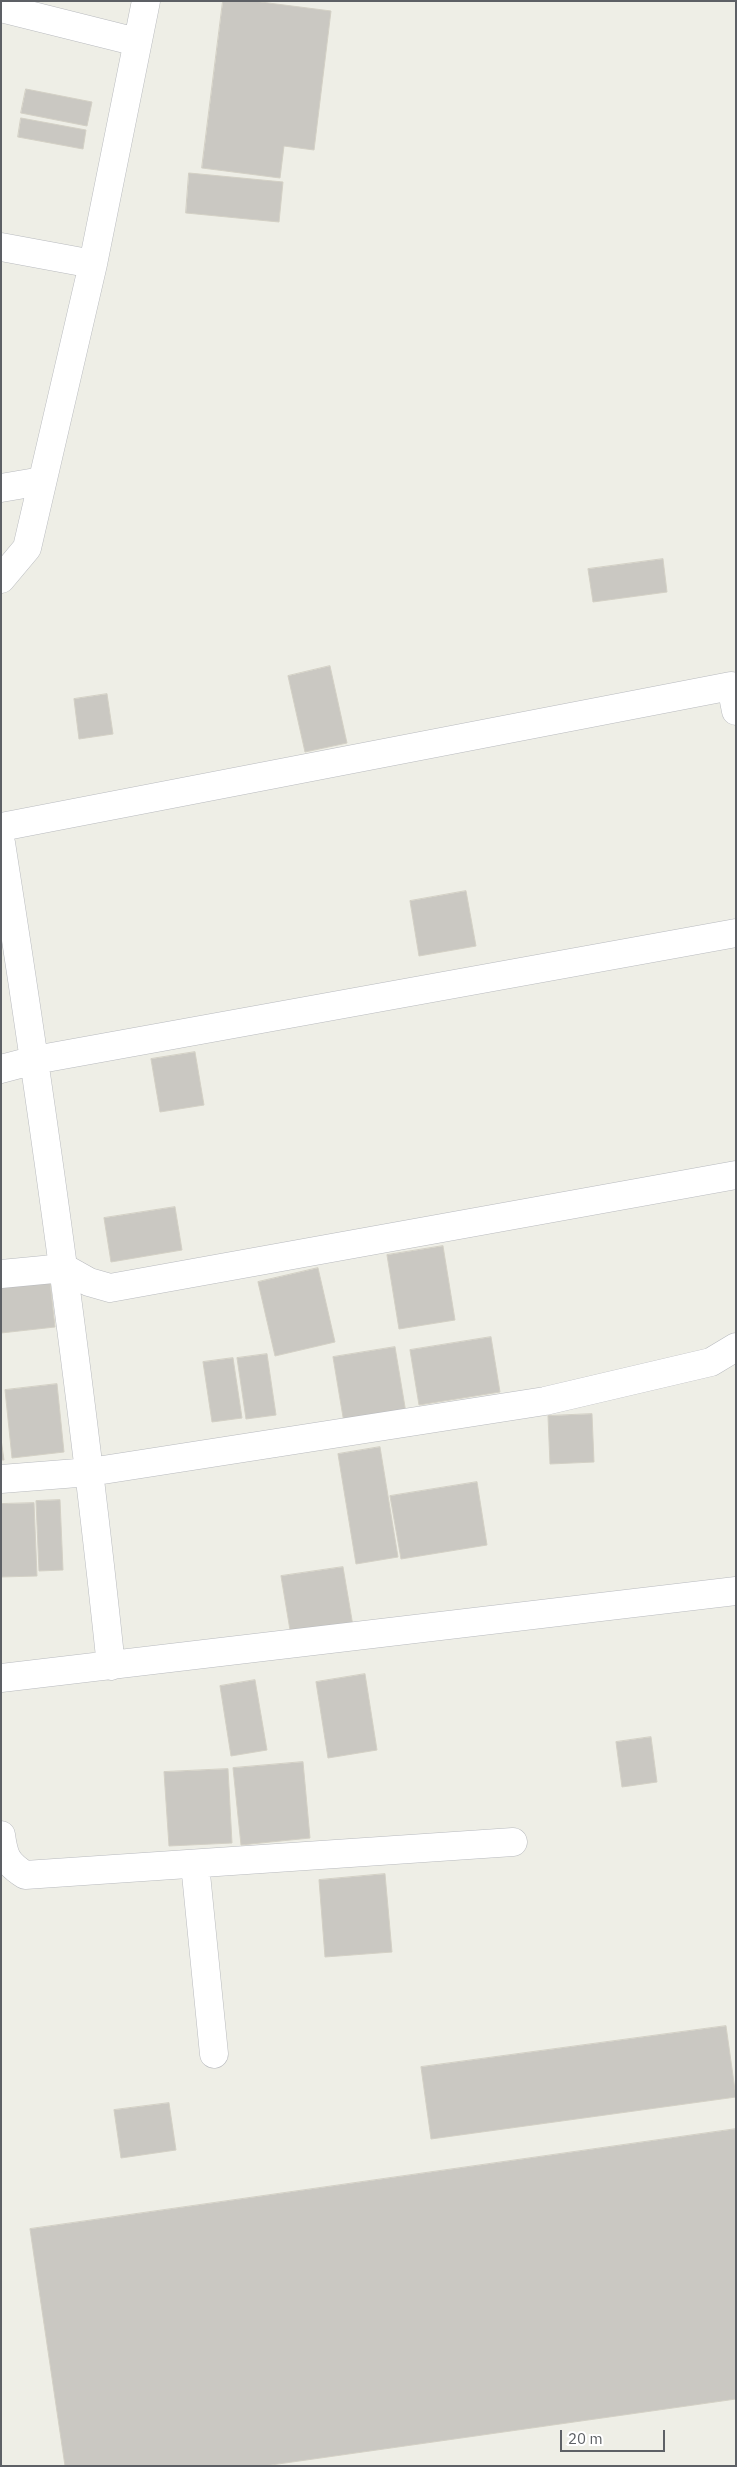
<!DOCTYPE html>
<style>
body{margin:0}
#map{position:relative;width:737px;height:2467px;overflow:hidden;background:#eeeee6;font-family:"IBM Plex Sans",sans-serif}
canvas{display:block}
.frame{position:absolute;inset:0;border:2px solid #5d6065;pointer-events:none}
.scale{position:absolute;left:560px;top:2430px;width:105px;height:22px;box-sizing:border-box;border:2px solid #5d6065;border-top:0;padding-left:6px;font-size:15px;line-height:18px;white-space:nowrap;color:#5d6065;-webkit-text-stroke:4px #fff;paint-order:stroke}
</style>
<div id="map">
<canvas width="737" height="2467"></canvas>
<div class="frame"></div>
<div class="scale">20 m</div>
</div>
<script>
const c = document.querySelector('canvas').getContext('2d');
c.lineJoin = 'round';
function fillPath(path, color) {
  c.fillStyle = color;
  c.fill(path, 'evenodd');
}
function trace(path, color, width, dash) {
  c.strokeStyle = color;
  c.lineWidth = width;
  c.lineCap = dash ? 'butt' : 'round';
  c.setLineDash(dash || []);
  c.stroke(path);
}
const building = new Path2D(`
 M 223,1 L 253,1 L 331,11 L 314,150 L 284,146 L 280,178 L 202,168 Z
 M 26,89 L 92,102 L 87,126 L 21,113 Z
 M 21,118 L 86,130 L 83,149 L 18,137 Z
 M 189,173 L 283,182 L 279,222 L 186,213 Z
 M 663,559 L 667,592 L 593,602 L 588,569 Z
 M 330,666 L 347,743 L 305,752 L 288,676 Z
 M 107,694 L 113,734 L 79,739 L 74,699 Z
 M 466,891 L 476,946 L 419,956 L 410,901 Z
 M 195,1052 L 204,1105 L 160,1112 L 151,1059 Z
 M 175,1207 L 182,1250 L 111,1262 L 104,1218 Z
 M 443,1246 L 455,1320 L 399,1329 L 387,1255 Z
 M 318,1268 L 335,1342 L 275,1356 L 258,1282 Z
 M 49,1273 L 55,1327 L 1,1333 L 1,1278 Z
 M 491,1337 L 500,1392 L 419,1405 L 410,1350 Z
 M 395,1347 L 406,1413 L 344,1423 L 333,1357 Z
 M 267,1354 L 276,1415 L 246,1419 L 237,1358 Z
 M 233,1358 L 242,1418 L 212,1422 L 203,1362 Z
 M 57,1384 L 64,1452 L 12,1458 L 5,1390 Z
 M 592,1414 L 594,1462 L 550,1464 L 548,1416 Z
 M 1,1439 L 4,1460 L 1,1460 Z
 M 380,1447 L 398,1557 L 356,1564 L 338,1454 Z
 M 477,1482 L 487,1545 L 401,1559 L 390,1496 Z
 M 60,1500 L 63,1570 L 39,1571 L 36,1501 Z
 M 34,1503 L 37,1576 L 1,1577 L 1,1504 Z
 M 343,1567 L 353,1626 L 291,1636 L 281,1576 Z
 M 365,1674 L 377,1750 L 328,1758 L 316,1682 Z
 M 255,1680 L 267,1750 L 231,1756 L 220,1686 Z
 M 651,1737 L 657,1782 L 622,1787 L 616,1742 Z
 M 303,1762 L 310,1838 L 241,1845 L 233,1768 Z
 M 228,1769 L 232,1843 L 169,1846 L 164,1772 Z
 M 385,1874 L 392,1952 L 325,1957 L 319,1880 Z
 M 726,2026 L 736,2097 L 431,2139 L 421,2067 Z
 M 169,2103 L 176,2150 L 121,2158 L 114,2110 Z
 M 736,2129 L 736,2399 L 264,2466 L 65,2466 L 30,2229 Z`);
const street = new Path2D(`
 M 1,8 L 137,42
 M 1,247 L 93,264
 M 1,488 L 42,481
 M 1,579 L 27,548 L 93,264 L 146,1
 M 1,827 L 731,686 L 736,711
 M 1,843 C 44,1116 82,1391 111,1666
 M 1,1069 L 35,1060 L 736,933
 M 1,1274 L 64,1268 L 89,1282 L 110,1288 L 736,1175
 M 1,1479 L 90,1472 L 545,1401 L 711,1362 L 736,1347
 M 1,1678 L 736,1591
 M 1,1835 C 4,1856 6,1863 25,1875 L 513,1842
 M 195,1864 L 214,2054`);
fillPath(building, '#cac8c2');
trace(building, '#d3d0c5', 1);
trace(street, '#b8babe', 29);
trace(street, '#fff', 28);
</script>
